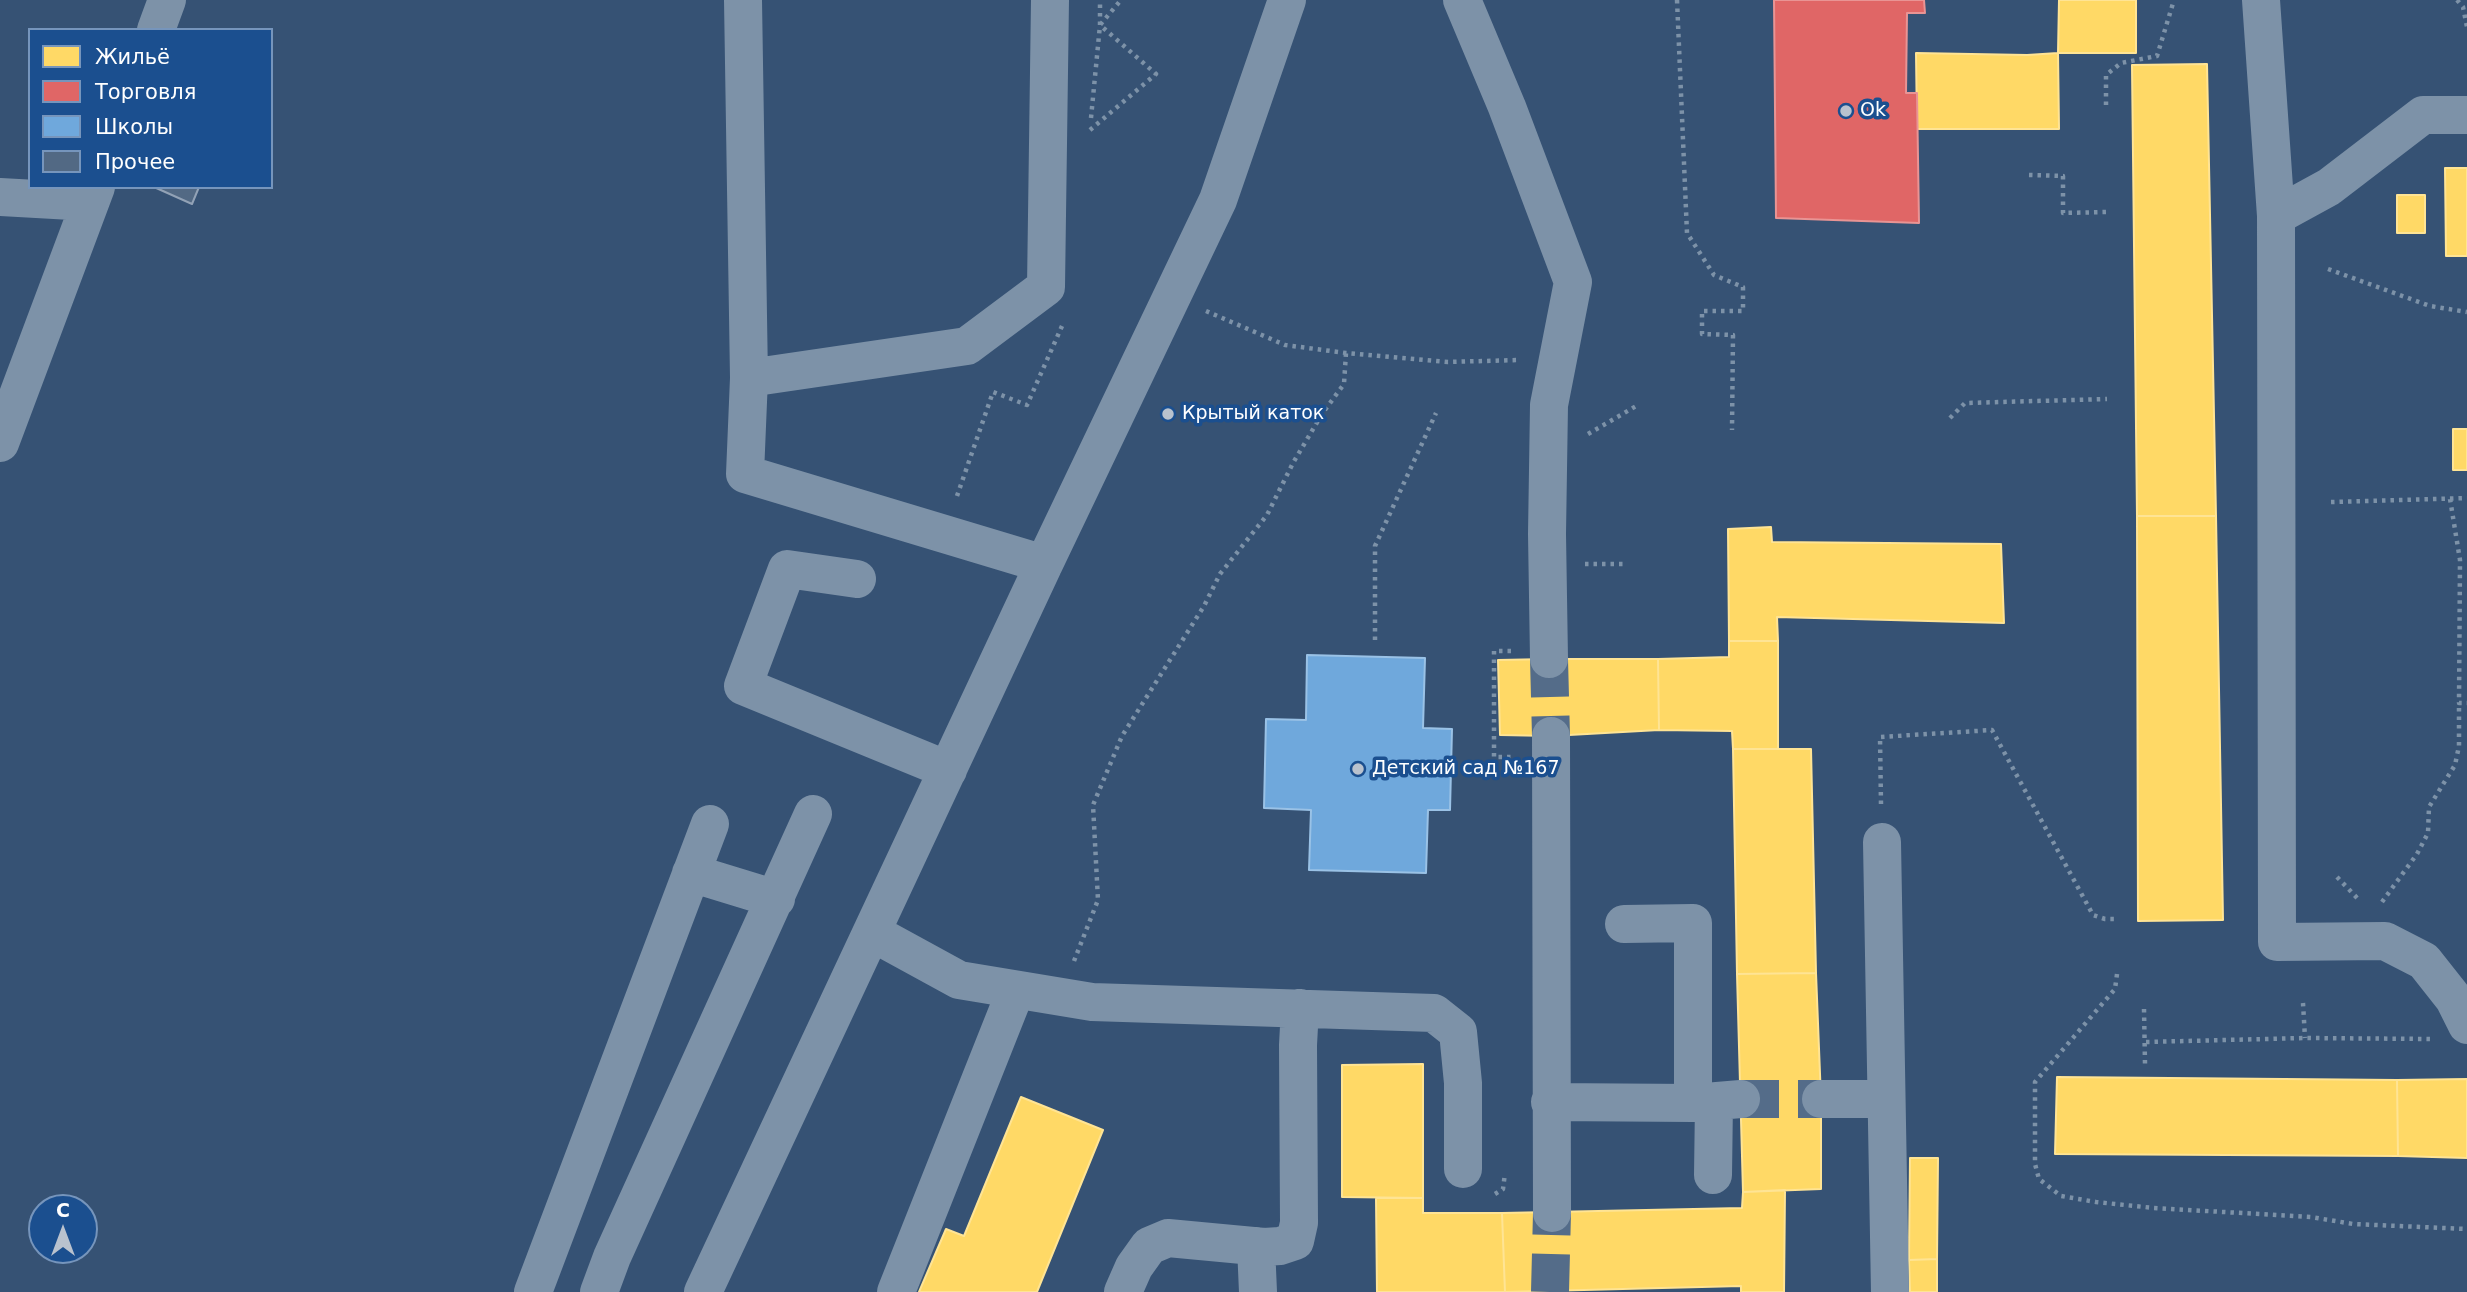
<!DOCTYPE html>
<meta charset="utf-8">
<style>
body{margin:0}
#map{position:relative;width:2467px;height:1292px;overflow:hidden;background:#365274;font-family:"DejaVu Sans",sans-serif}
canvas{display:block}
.legend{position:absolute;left:28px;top:28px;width:245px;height:161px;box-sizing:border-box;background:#1b4f8f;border:2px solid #7695bc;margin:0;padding:9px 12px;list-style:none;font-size:21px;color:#fff}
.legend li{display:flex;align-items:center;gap:14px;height:35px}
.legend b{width:35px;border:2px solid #7695bc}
.north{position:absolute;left:28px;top:1194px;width:70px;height:70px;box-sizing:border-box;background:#1b4f8f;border:2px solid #7695bc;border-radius:50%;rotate:0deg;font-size:19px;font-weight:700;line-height:28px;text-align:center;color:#fff}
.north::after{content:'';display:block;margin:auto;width:24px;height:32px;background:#b9c2ce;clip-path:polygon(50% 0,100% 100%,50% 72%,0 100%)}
</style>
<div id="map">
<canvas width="2467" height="1292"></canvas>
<ul class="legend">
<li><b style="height:19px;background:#ffd966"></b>Жильё</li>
<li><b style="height:19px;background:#e06666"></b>Торговля</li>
<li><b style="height:19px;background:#6fa8dc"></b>Школы</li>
<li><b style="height:19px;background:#526984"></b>Прочее</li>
</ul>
<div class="north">С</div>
</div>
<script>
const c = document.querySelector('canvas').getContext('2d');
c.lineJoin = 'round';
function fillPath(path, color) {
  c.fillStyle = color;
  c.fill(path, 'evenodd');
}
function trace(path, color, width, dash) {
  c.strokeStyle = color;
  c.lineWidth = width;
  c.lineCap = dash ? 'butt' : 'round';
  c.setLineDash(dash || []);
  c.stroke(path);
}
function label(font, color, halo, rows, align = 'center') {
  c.font = font + ' "DejaVu Sans",sans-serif';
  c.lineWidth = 7;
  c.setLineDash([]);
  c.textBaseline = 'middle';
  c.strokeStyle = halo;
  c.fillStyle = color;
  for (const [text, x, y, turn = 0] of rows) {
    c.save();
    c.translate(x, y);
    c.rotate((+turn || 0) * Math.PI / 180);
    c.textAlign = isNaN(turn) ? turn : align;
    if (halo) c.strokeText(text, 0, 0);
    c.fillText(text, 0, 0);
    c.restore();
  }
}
const homes = new Path2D(`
 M 2059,0 L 2136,0 L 2136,53 L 2058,53 Z
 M 1916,53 L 2027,55 L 2058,53 L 2059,129 L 1917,129 Z
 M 2207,64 L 2216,516 L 2137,516 L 2132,65 Z
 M 2445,168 L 2467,168 L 2467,256 L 2446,256 Z
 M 2397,195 L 2425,195 L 2425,233 L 2397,233 Z
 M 2453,429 L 2467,429 L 2467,470 L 2453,470 Z
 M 2137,516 L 2216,516 L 2223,920 L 2138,921 Z
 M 1771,527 L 1772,542 L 2001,544 L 2004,623 L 1777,617 L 1778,641 L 1729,641 L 1728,529 Z
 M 1729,641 L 1778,641 L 1778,749 L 1733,749 L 1732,731 L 1659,730 L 1658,659 L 1729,657 Z
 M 1549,659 L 1658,659 L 1659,730 L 1551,736 L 1500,735 L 1498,660 Z
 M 1733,749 L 1811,749 L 1816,973 L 1737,974 Z
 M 1816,973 L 1821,1099 L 1821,1189 L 1743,1192 L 1737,974 Z
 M 1423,1064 L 1423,1198 L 1342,1197 L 1342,1065 Z
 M 2057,1077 L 2397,1080 L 2398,1156 L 2055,1154 Z
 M 2467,1079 L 2467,1158 L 2398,1156 L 2397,1080 Z
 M 1021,1097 L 1103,1130 L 1037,1292 L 919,1292 L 946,1229 L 964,1236 Z
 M 1910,1158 L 1938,1158 L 1937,1259 L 1909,1260 Z
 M 1785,1190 L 1784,1292 L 1741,1292 L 1741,1286 L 1505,1292 L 1502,1213 L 1742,1208 L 1743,1192 Z
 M 1376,1198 L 1423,1198 L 1423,1213 L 1502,1213 L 1505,1292 L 1377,1292 Z
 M 1937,1259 L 1937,1292 L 1910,1292 L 1909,1260 Z`);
const shops = new Path2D(`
 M 1774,0 L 1924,0 L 1925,13 L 1907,13 L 1906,93 L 1917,93 L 1919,223 L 1776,218 Z`);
const schools = new Path2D(`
 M 1307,655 L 1425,658 L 1423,728 L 1452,729 L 1450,810 L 1428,810 L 1426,873 L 1309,870 L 1311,810 L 1264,808 L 1266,719 L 1306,720 Z`);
const building = new Path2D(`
 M 154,187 L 199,187 L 192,204 Z`);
const minorTunnel = new Path2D(`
 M 1549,659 L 1551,736
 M 1741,1099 L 1821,1099
 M 1550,1292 L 1552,1213`);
const path = new Path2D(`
 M 1677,0 L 1687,233 L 1714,275 L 1743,287 L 1743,311 L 1702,311 L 1702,334 L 1733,335 L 1732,430
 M 2457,0 L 2463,7 L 2467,27
 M 2106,105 L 2106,75 L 2121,63 L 2157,56 L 2174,0
 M 1091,118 L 1100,25 L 1100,0
 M 1090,130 L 1156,74 L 1100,25 L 1121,0
 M 2029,175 L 2063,176 L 2063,213 L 2106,212
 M 2328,269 L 2430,306 L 2467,312
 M 1206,311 L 1285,345 L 1346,353 L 1448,362 L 1518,360
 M 1950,418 L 1965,403 L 2107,399
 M 1588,434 L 1638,405
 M 957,496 L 993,392 L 1027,405 L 1062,326
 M 2450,499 L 2460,560 L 2459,703 L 2467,703
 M 2331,502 L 2467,498
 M 1585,564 L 1625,564
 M 1375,640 L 1375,546 L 1436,413
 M 1511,651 L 1494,651 L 1494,757 L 1512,757
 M 1881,804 L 1880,737 L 1992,730 L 2093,915 L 2105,919 L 2116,919
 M 2337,877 L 2360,901
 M 2382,902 L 2417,854 L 2428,833 L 2429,807 L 2455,765 L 2459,746 L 2459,703
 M 1074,961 L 1098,900 L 1093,805 L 1122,736 L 1204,606 L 1220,574 L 1267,515 L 1293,463 L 1322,414 L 1344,384 L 1346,353
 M 2117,974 L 2115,989 L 2035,1082 L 2035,1164 L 2039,1179 L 2061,1196 L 2096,1202 L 2154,1208 L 2311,1217 L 2353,1224 L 2467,1229
 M 2303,1003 L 2305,1038
 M 2144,1009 L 2145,1064
 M 2146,1042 L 2305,1038 L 2432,1039
 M 1495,1194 L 1503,1189 L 1505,1173`);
const minor = new Path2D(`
 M 743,0 L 749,378 L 745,474 L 1044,564
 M 1462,0 L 1507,107 L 1573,282 L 1549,405 L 1547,534 L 1549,659
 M 2261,0 L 2276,216 L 2277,942 L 2385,941 L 2424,961 L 2454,999 L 2467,1025
 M 156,30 L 167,0
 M 0,197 L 90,202
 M 2276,216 L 2329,187 L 2423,115 L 2467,115
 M 749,378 L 967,346 L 1046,287 L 1050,0
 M 0,443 L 96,187
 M 857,579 L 787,569 L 743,686 L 948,770
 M 1551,736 L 1552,1213
 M 1882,842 L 1890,1292
 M 691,873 L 776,899
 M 1624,924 L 1693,923 L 1693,1103
 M 873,933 L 959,980 L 1092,1002 L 1434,1013 L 1458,1032 L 1463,1083 L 1463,1169
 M 1821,1099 L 1885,1099
 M 1550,1102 L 1693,1103 L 1741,1099
 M 1713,1175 L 1714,1102
 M 1256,1246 L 1258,1292
 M 533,1292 L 710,824
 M 599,1292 L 612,1257 L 813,814
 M 703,1292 L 1044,564 L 1218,200 L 1287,0
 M 896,1292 L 1016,990
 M 1123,1292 L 1134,1267 L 1149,1246 L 1168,1238 L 1264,1247 L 1280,1246 L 1295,1241 L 1299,1223 L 1298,1045 L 1300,1008`);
const markers = [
 [1846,111,7,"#b9c2ce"],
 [1168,414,7,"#b9c2ce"],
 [1358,769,7,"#b9c2ce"]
];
const poiNames = [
 ["Ok",1860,111],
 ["Крытый каток",1182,414],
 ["Детский сад №167",1372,769]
];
fillPath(homes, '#ffd966');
trace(homes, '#ffe494', 2);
fillPath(shops, '#e06666');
trace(shops, '#e99494', 2);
fillPath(schools, '#6fa8dc');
trace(schools, '#9ac2e6', 2);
fillPath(building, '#526984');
trace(building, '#92a2b6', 2);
trace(minorTunnel, '#546c89', 38, [38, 19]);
trace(path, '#7d92a8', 4.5, [3.5, 5]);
trace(minor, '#7d92a8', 38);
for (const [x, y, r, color] of markers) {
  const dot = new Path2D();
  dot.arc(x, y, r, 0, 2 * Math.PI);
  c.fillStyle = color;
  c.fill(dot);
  trace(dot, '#1b4f8f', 2.5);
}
label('19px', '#fff', '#1b4f8f', poiNames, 'left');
</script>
